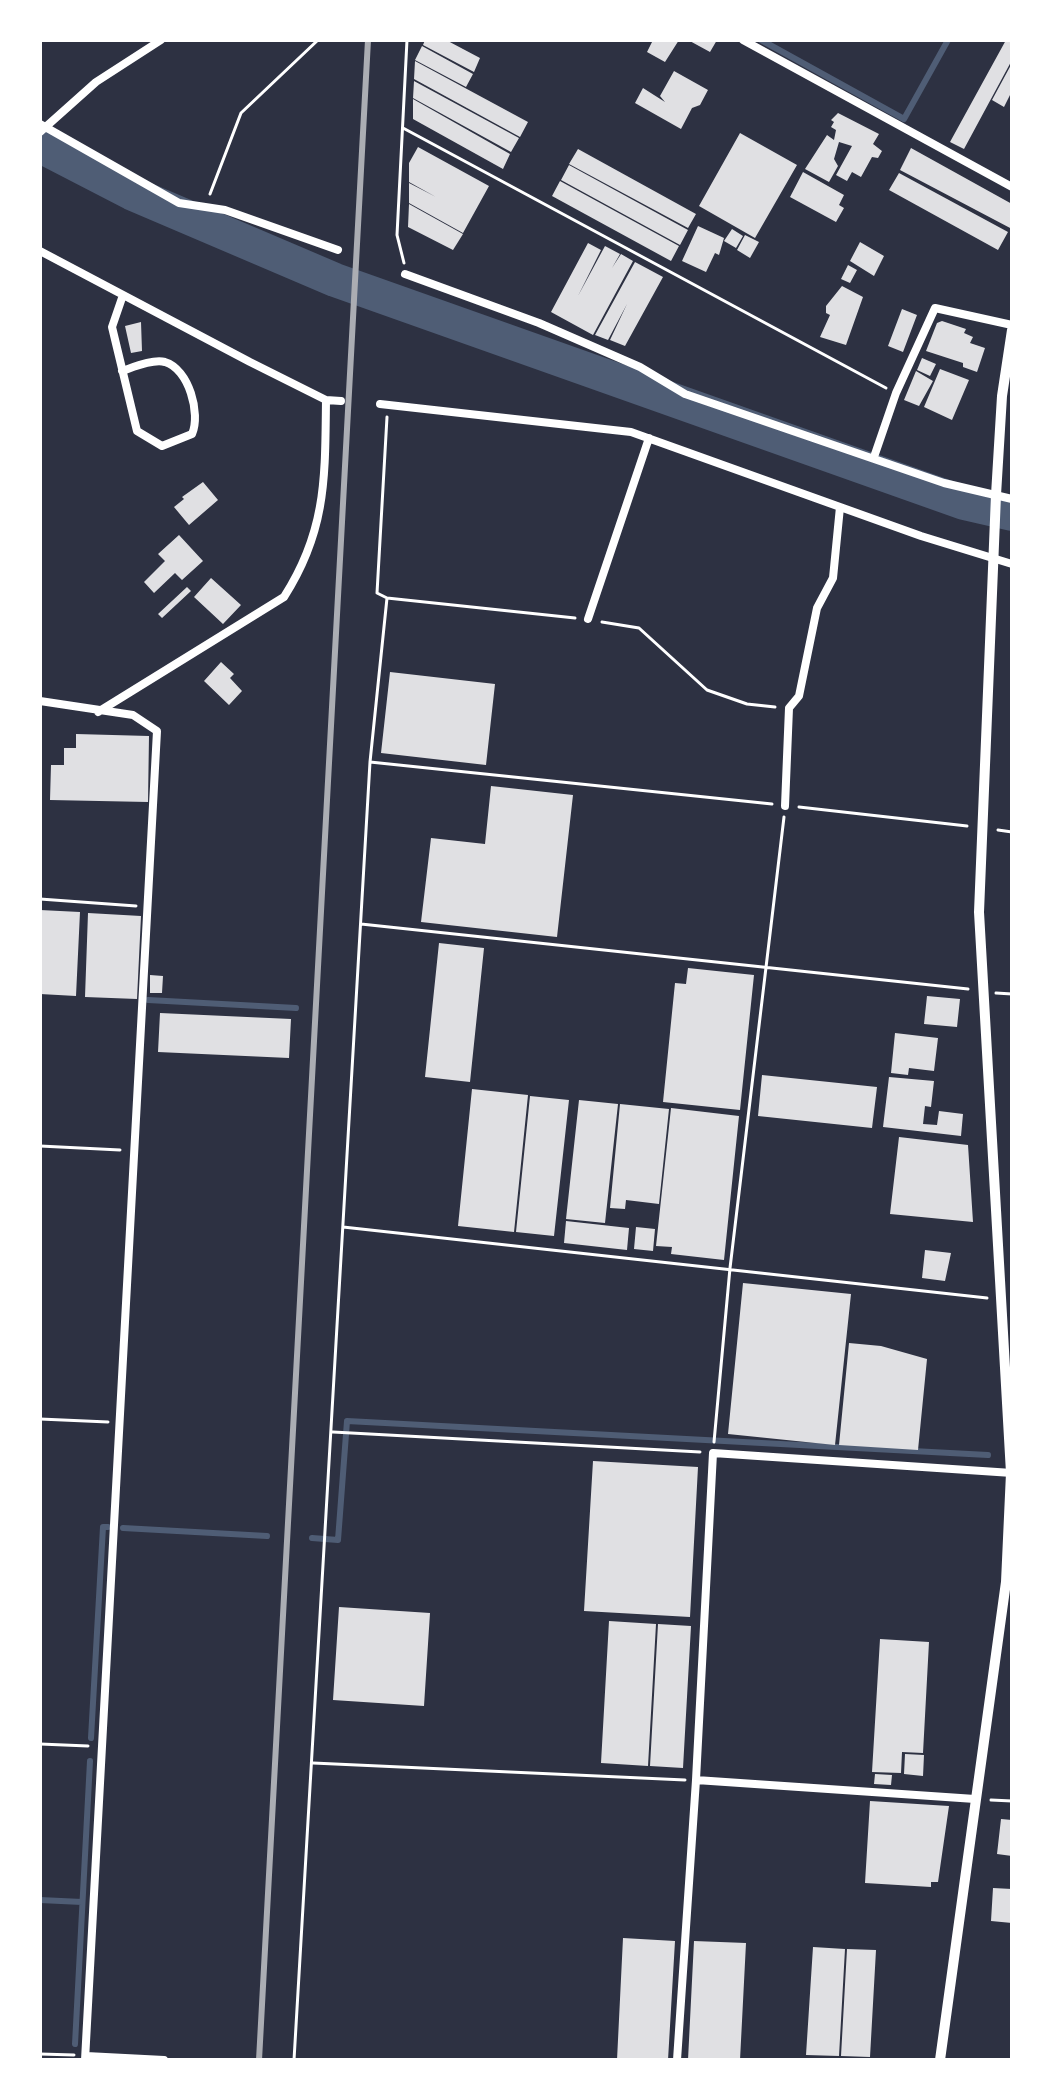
<!DOCTYPE html>
<style>
body{margin:0}
#map{position:relative;width:1052px;height:2100px;overflow:hidden;background:#2d3142;font-family:Bitter,serif}
canvas{display:block}
.frame{position:absolute;inset:0;border:42px solid #fff;pointer-events:none}
</style>
<div id="map">
<canvas width="1052" height="2100"></canvas>
<div class="frame"></div>
</div>
<script>
const c = document.querySelector('canvas').getContext('2d');
c.lineJoin = 'round';
function trace(path, color, width, dash) {
  c.strokeStyle = color;
  c.lineWidth = width;
  c.lineCap = dash ? 'butt' : 'round';
  c.setLineDash(dash || []);
  c.stroke(path);
}
function fillPath(path, color) {
  c.fillStyle = color;
  c.fill(path, 'evenodd');
}
const stream = new Path2D(`
 M 761,40 L 904,119 L 948,40
 M 148,1000 L 296,1008
 M 123,1528 L 267,1536
 M 312,1538 L 338,1540 L 347,1421 L 988,1455
 M 91,1738 L 103,1527 L 108,1527
 M 40,1900 L 82,1902
 M 75,2044 L 90,1761`);
const river = new Path2D(`
 M 40,146 L 131,193 L 335,280 L 964,503 L 1012,514`);
const building = new Path2D(`
 M 425,40 L 446,40 L 480,58 L 474,72 L 423,45 Z
 M 653,40 L 679,40 L 665,62 L 647,52 Z
 M 688,40 L 717,40 L 710,52 Z
 M 1006,40 L 1012,40 L 1012,60 L 964,149 L 950,142 Z
 M 422,46 L 473,74 L 466,87 L 415,60 Z
 M 415,61 L 528,122 L 520,137 L 414,79 Z
 M 1012,63 L 1012,91 L 1004,107 L 992,100 Z
 M 674,71 L 708,90 L 700,105 L 692,108 L 681,129 L 635,103 L 643,88 L 665,102 L 660,96 Z
 M 414,81 L 519,138 L 511,152 L 413,98 Z
 M 413,99 L 510,154 L 503,169 L 413,119 Z
 M 838,113 L 879,134 L 873,144 L 882,151 L 878,158 L 872,157 L 861,177 L 852,172 L 847,181 L 836,175 L 852,146 L 839,142 L 834,159 L 838,166 L 829,182 L 805,169 L 827,135 L 834,140 L 836,130 L 831,127 L 834,122 L 831,120 Z
 M 740,133 L 797,165 L 755,238 L 699,206 Z
 M 418,147 L 489,186 L 463,233 L 409,203 L 409,183 L 436,197 L 409,182 L 409,163 Z
 M 911,148 L 1012,204 L 1012,229 L 900,170 Z
 M 578,149 L 696,214 L 688,228 L 569,164 Z
 M 569,165 L 688,230 L 680,245 L 561,180 Z
 M 803,172 L 844,195 L 839,205 L 844,208 L 836,222 L 790,197 Z
 M 899,173 L 1008,232 L 998,250 L 889,190 Z
 M 560,181 L 679,246 L 671,261 L 552,196 Z
 M 409,204 L 463,234 L 453,250 L 408,227 Z
 M 698,226 L 724,238 L 719,255 L 715,253 L 706,272 L 682,261 Z
 M 732,229 L 743,236 L 736,248 L 724,241 Z
 M 745,235 L 759,242 L 750,258 L 737,250 Z
 M 860,242 L 884,256 L 874,276 L 850,261 Z
 M 588,243 L 601,250 L 578,296 L 605,246 L 620,254 L 612,268 L 621,254 L 633,261 L 593,335 L 551,312 Z
 M 635,262 L 663,277 L 625,346 L 610,340 L 627,304 L 608,340 L 595,335 Z
 M 848,265 L 857,270 L 850,283 L 841,279 Z
 M 842,286 L 863,297 L 846,345 L 820,337 L 830,315 L 826,313 L 826,306 Z
 M 902,309 L 917,315 L 903,352 L 888,346 Z
 M 942,321 L 966,329 L 964,333 L 973,337 L 970,343 L 985,348 L 977,372 L 963,367 L 963,363 L 926,351 L 937,323 Z
 M 141,322 L 142,351 L 131,353 L 125,326 Z
 M 922,358 L 936,364 L 930,376 L 917,370 Z
 M 940,369 L 969,380 L 952,420 L 924,407 Z
 M 916,371 L 933,381 L 919,406 L 904,400 Z
 M 203,482 L 218,500 L 189,525 L 174,507 L 184,499 L 182,497 Z
 M 179,535 L 203,561 L 182,580 L 175,573 L 154,593 L 144,582 L 165,561 L 158,554 Z
 M 211,578 L 241,605 L 223,624 L 194,597 Z
 M 187,587 L 191,591 L 162,618 L 158,614 Z
 M 221,662 L 234,674 L 230,678 L 242,691 L 229,705 L 204,681 Z
 M 390,672 L 495,684 L 486,765 L 381,753 Z
 M 76,734 L 149,736 L 148,802 L 50,800 L 51,765 L 64,765 L 64,748 L 76,748 Z
 M 491,786 L 573,795 L 557,937 L 421,922 L 431,838 L 485,844 Z
 M 40,910 L 80,912 L 76,996 L 40,994 Z
 M 88,913 L 141,916 L 137,999 L 85,997 Z
 M 439,943 L 484,948 L 470,1082 L 425,1077 Z
 M 688,968 L 754,975 L 740,1110 L 663,1102 L 675,983 L 686,984 Z
 M 150,975 L 163,976 L 162,993 L 150,993 Z
 M 927,996 L 960,999 L 957,1027 L 924,1024 Z
 M 160,1013 L 291,1019 L 289,1058 L 158,1052 Z
 M 895,1033 L 938,1038 L 934,1071 L 909,1068 L 908,1075 L 891,1073 Z
 M 762,1075 L 877,1087 L 872,1128 L 758,1116 Z
 M 889,1077 L 934,1081 L 931,1107 L 925,1106 L 923,1124 L 937,1125 L 939,1111 L 963,1114 L 961,1136 L 883,1127 Z
 M 472,1089 L 528,1095 L 514,1232 L 458,1226 Z
 M 530,1096 L 569,1100 L 554,1236 L 516,1232 Z
 M 579,1100 L 618,1104 L 605,1223 L 566,1219 Z
 M 620,1104 L 669,1109 L 659,1204 L 626,1200 L 625,1209 L 610,1208 Z
 M 671,1108 L 739,1116 L 724,1260 L 671,1254 L 672,1247 L 656,1246 Z
 M 899,1137 L 968,1145 L 973,1222 L 890,1214 Z
 M 566,1221 L 629,1228 L 627,1250 L 564,1243 Z
 M 636,1227 L 655,1229 L 653,1251 L 634,1249 Z
 M 925,1250 L 951,1253 L 945,1281 L 922,1278 Z
 M 743,1283 L 851,1294 L 835,1445 L 728,1434 Z
 M 849,1343 L 881,1346 L 927,1359 L 918,1450 L 839,1445 Z
 M 593,1461 L 698,1467 L 690,1617 L 584,1611 Z
 M 339,1607 L 430,1613 L 424,1706 L 333,1700 Z
 M 609,1621 L 656,1624 L 648,1766 L 601,1763 Z
 M 658,1624 L 691,1626 L 683,1768 L 650,1766 Z
 M 880,1639 L 929,1642 L 923,1753 L 902,1752 L 901,1773 L 872,1772 Z
 M 905,1754 L 924,1755 L 923,1776 L 904,1774 Z
 M 875,1774 L 892,1775 L 891,1785 L 874,1784 Z
 M 870,1801 L 949,1806 L 938,1882 L 931,1882 L 931,1887 L 865,1883 Z
 M 1001,1819 L 1012,1820 L 1012,1856 L 997,1854 Z
 M 993,1888 L 1012,1889 L 1012,1923 L 991,1921 Z
 M 623,1938 L 675,1941 L 668,2060 L 617,2060 Z
 M 694,1941 L 746,1943 L 740,2060 L 688,2060 Z
 M 813,1947 L 845,1949 L 839,2056 L 806,2055 Z
 M 847,1949 L 876,1950 L 870,2057 L 841,2056 Z`);
const path = new Path2D(`
 M 403,128 L 886,388
 M 210,194 L 241,113 L 318,40
 M 404,263 L 397,235 L 407,40
 M 387,417 L 377,593 L 387,598 L 575,618
 M 602,622 L 639,628 L 707,690 L 747,704 L 775,707
 M 370,762 L 772,804
 M 799,807 L 967,826
 M 998,830 L 1012,832
 M 40,899 L 136,906
 M 361,924 L 968,989
 M 996,993 L 1012,994
 M 40,1146 L 120,1150
 M 343,1227 L 987,1298
 M 40,1419 L 108,1422
 M 333,1432 L 700,1452
 M 714,1442 L 730,1268 L 784,817
 M 40,1744 L 88,1746
 M 313,1763 L 685,1780
 M 991,1800 L 1012,1801
 M 40,2054 L 74,2055
 M 294,2060 L 370,762 L 387,598`);
const minor = new Path2D(`
 M 743,40 L 1012,187
 M 40,124 L 179,203 L 225,210 L 338,250
 M 40,132 L 96,82 L 161,40
 M 40,251 L 250,362 L 326,400 L 341,401
 M 405,274 L 539,323 L 640,367 L 685,394 L 944,483 L 1012,499
 M 122,371 C 134,367 153,359 165,362 C 189,369 201,414 192,434 L 162,446 L 137,431 L 112,327 L 123,295
 M 380,404 L 631,432 L 921,536 L 1012,564
 M 874,457 L 896,393 L 935,308 L 1012,325
 M 588,619 L 649,438
 M 40,701 L 133,715 L 157,731 L 85,2060
 M 98,712 L 284,597 C 327,530 325,476 326,400
 M 785,806 L 789,708 L 799,696 L 817,608 L 833,578 L 840,507
 M 696,1780 L 975,1799
 M 86,2056 L 164,2060
 M 677,2060 L 696,1780 L 713,1453 L 1012,1473`);
const tertiary = new Path2D(`
 M 940,2060 L 1006,1582 L 1011,1473 L 979,912 L 996,495 L 1002,396 L 1012,330`);
const rail = new Path2D(`
 M 259,2060 L 368,40`);
trace(stream, '#4f5d75', 6);
trace(river, '#4f5d75', 34);
fillPath(building, '#e0e0e3');
trace(path, '#fff', 3);
trace(minor, '#fff', 8);
trace(tertiary, '#fff', 10);
trace(rail, '#abadb3', 6);
</script>
